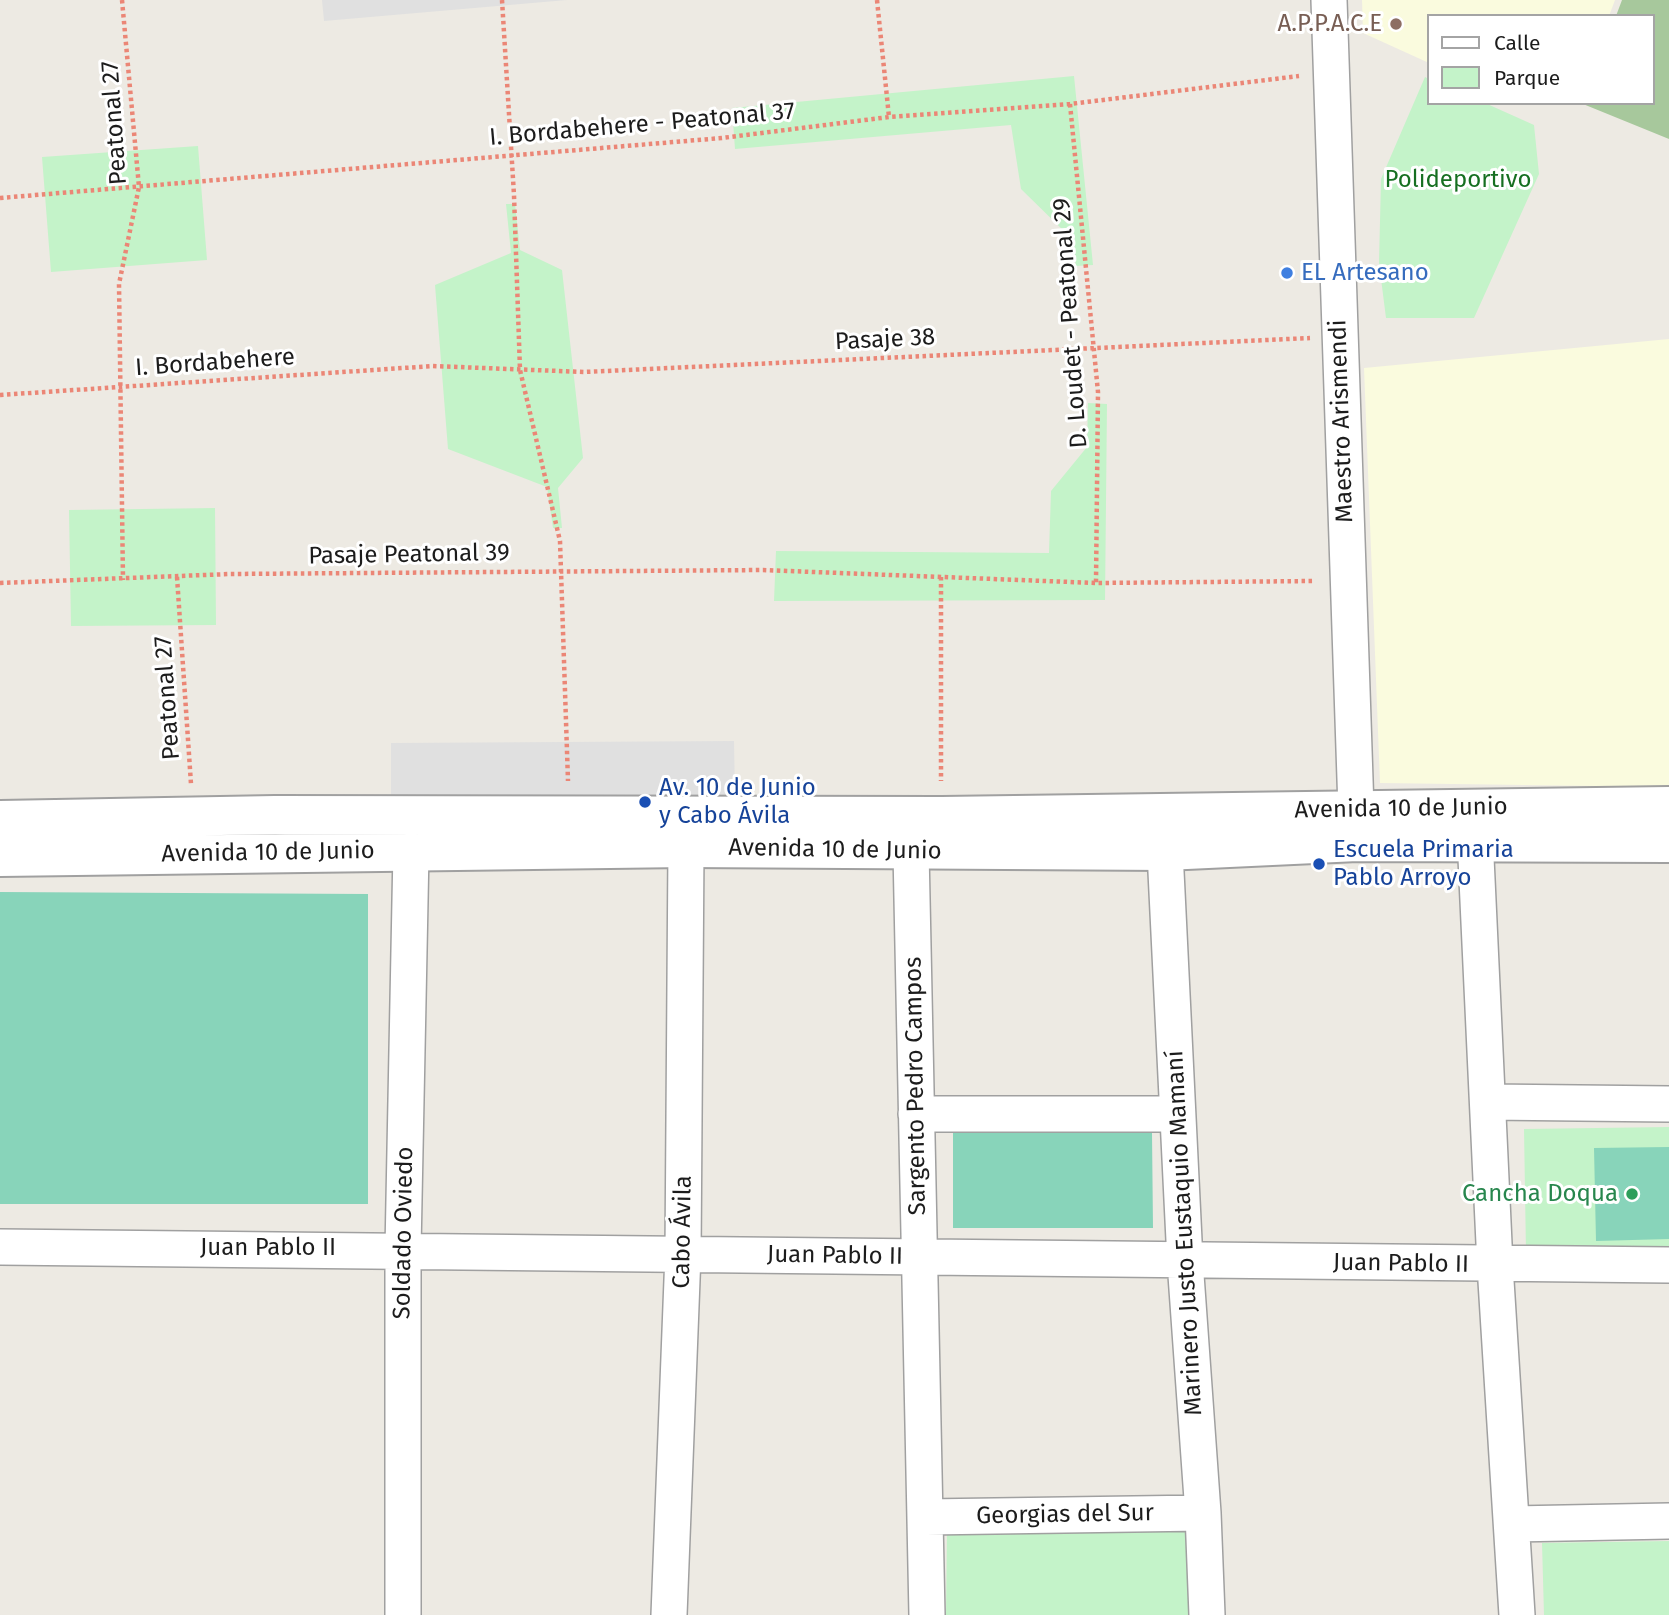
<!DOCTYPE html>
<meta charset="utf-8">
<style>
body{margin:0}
#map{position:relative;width:1669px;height:1615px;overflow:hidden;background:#edeae3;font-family:"Fira Sans",sans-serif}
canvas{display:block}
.legend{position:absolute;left:1427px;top:14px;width:228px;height:91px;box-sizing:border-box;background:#fff;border:2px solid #a4a4a4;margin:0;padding:9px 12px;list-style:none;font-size:21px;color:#1c1c1c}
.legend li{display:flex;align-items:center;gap:14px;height:35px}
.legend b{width:35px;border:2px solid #a4a4a4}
</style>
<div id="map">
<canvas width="1669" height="1615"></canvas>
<ul class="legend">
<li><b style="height:9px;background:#fff"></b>Calle</li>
<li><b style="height:19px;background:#c4f3c9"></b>Parque</li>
</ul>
</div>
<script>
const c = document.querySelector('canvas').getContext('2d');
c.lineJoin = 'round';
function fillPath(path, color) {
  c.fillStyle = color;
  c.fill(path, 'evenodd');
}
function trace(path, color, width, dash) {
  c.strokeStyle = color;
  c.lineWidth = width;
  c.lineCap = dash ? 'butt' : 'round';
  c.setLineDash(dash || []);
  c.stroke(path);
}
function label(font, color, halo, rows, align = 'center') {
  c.font = font + ' "Fira Sans",sans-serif';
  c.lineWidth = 6;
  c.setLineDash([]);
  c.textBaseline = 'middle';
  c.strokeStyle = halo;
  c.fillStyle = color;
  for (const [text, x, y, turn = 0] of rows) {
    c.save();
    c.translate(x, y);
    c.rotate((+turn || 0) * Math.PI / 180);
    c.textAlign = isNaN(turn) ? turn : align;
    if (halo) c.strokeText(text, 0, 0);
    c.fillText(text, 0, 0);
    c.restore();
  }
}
const education = new Path2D(`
 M 1362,0 L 1615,0 L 1609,16 L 1429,16 L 1429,63 L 1363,33 Z
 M 1669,339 L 1669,787 L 1380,783 L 1364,368 Z`);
const forest = new Path2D(`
 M 1622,0 L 1669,0 L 1669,139 L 1583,104 L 1653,103 L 1653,16 L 1616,16 Z`);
const park = new Path2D(`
 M 1074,76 L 1093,265 L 1076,266 L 1071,238 L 1021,189 L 1011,125 L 735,149 L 732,108 Z
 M 1425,77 L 1429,79 L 1429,103 L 1485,103 L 1534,125 L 1539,174 L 1474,318 L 1386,318 L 1379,263 L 1381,179 Z
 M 198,146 L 207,260 L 51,272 L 42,157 Z
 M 506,204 L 515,204 L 520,250 L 562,270 L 583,458 L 558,488 L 562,528 L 553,528 L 547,487 L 448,449 L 435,285 L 511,253 Z
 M 1088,403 L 1107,404 L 1105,600 L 774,601 L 776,551 L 1049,553 L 1051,491 L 1087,447 Z
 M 215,508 L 216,625 L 71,626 L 69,510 Z
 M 1669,1127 L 1669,1251 L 1526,1253 L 1524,1129 Z
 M 1187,1528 L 1190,1615 L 946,1615 L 947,1529 Z
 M 1669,1541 L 1669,1615 L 1544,1615 L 1542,1543 Z`);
const pitch = new Path2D(`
 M 0,892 L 368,894 L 368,1204 L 0,1204 Z
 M 953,1133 L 1152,1133 L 1153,1228 L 953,1228 Z
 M 1669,1147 L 1669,1239 L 1596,1241 L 1594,1148 Z`);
const parking = new Path2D(`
 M 322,0 L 567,0 L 324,21 Z
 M 734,741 L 735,795 L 391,797 L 391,743 Z`);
const path = new Path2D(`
 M 122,0 L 139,187 L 119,284 L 123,580
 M 502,0 L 514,195 L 520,370 L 560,541 L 568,781
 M 877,0 L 889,117
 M 1070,104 L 1098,392 L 1096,583
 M 0,198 L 722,138 L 889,117 L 1070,104 L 1299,76
 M 0,395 L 433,366 L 584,372 L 1310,338
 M 177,577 L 191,784
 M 941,577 L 941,781
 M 0,583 L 230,574 L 763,570 L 1096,583 L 1315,581`);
const minor = new Path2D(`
 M 1329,0 L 1357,839
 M 1474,815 L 1495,1265 L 1517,1615
 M 911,851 L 927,1615
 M 1165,851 L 1185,1261 L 1203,1513 L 1207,1615
 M 1489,1102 L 1669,1104
 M 916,1114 L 1177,1114
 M 0,1247 L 1669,1265
 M 926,1517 L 1203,1513
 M 1513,1524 L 1669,1521
 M 403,1615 L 403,1249 L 411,851
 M 669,1615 L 683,1254 L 686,848`);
const tertiary = new Path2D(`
 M 0,820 L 275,815 L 942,816 L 1669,806
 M 0,857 L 686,848 L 1165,851 L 1357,842 L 1669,843`);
const markers = [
 [1396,24,7,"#8d6e63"],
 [1287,273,7,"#3f7fe0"],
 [645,802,7,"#1a4fb4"],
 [1319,864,7,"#1a4fb4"],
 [1632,1194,7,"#2e9e5b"]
];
const educationNames = [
 ["A.P.P.A.C.E",1382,24]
];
const streetNames = [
 ["Peatonal 27",115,123,-94],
 ["I. Bordabehere - Peatonal 37",642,125,-5],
 ["D. Loudet - Peatonal 29",1071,323,-94],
 ["Pasaje 38",885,340,-3],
 ["I. Bordabehere",215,363,-4],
 ["Maestro Arismendi",1342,421,-92],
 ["Pasaje Peatonal 39",409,555,-1],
 ["Peatonal 27",168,698,-94],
 ["Avenida 10 de Junio",1401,809,-1],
 ["Avenida 10 de Junio",835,850,1],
 ["Avenida 10 de Junio",268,853,-1],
 ["Sargento Pedro Campos",916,1086,-91],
 ["Cabo Ávila",683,1232,-89],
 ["Soldado Oviedo",404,1233,-89],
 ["Marinero Justo Eustaquio Mamaní",1185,1233,-93],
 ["Juan Pablo II",268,1248],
 ["Juan Pablo II",835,1256,1],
 ["Juan Pablo II",1401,1264,1],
 ["Georgias del Sur",1065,1515,-1]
];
const parkNames = [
 ["Polideportivo",1458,180]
];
const shopNames = [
 ["EL Artesano",1301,273]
];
const transitNames = [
 ["Av. 10 de Junio",659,788],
 ["y Cabo Ávila",659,816],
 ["Escuela Primaria",1333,850],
 ["Pablo Arroyo",1333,878]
];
const leisureNames = [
 ["Cancha Doqua",1618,1194]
];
fillPath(education, '#fafbde');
fillPath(forest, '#a7c89c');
fillPath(park, '#c4f3c9');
fillPath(pitch, '#88d4ba');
fillPath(parking, '#e0e0e0');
trace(minor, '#a0a0a0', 38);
trace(tertiary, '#a0a0a0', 42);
trace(path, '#eb8676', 4.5, [3.5, 3.5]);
trace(minor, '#fff', 35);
trace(tertiary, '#fff', 38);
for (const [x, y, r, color] of markers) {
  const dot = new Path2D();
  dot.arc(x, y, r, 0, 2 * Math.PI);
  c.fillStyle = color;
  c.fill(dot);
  trace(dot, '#fff', 2.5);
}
label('24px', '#785e54', '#fff', educationNames, 'right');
label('24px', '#1c1c1c', '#fff', streetNames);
label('24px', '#166f21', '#fff', parkNames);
label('24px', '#366cbe', '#fff', shopNames, 'left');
label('24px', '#164399', '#fff', transitNames, 'left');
label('24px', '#27864d', '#fff', leisureNames, 'right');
</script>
